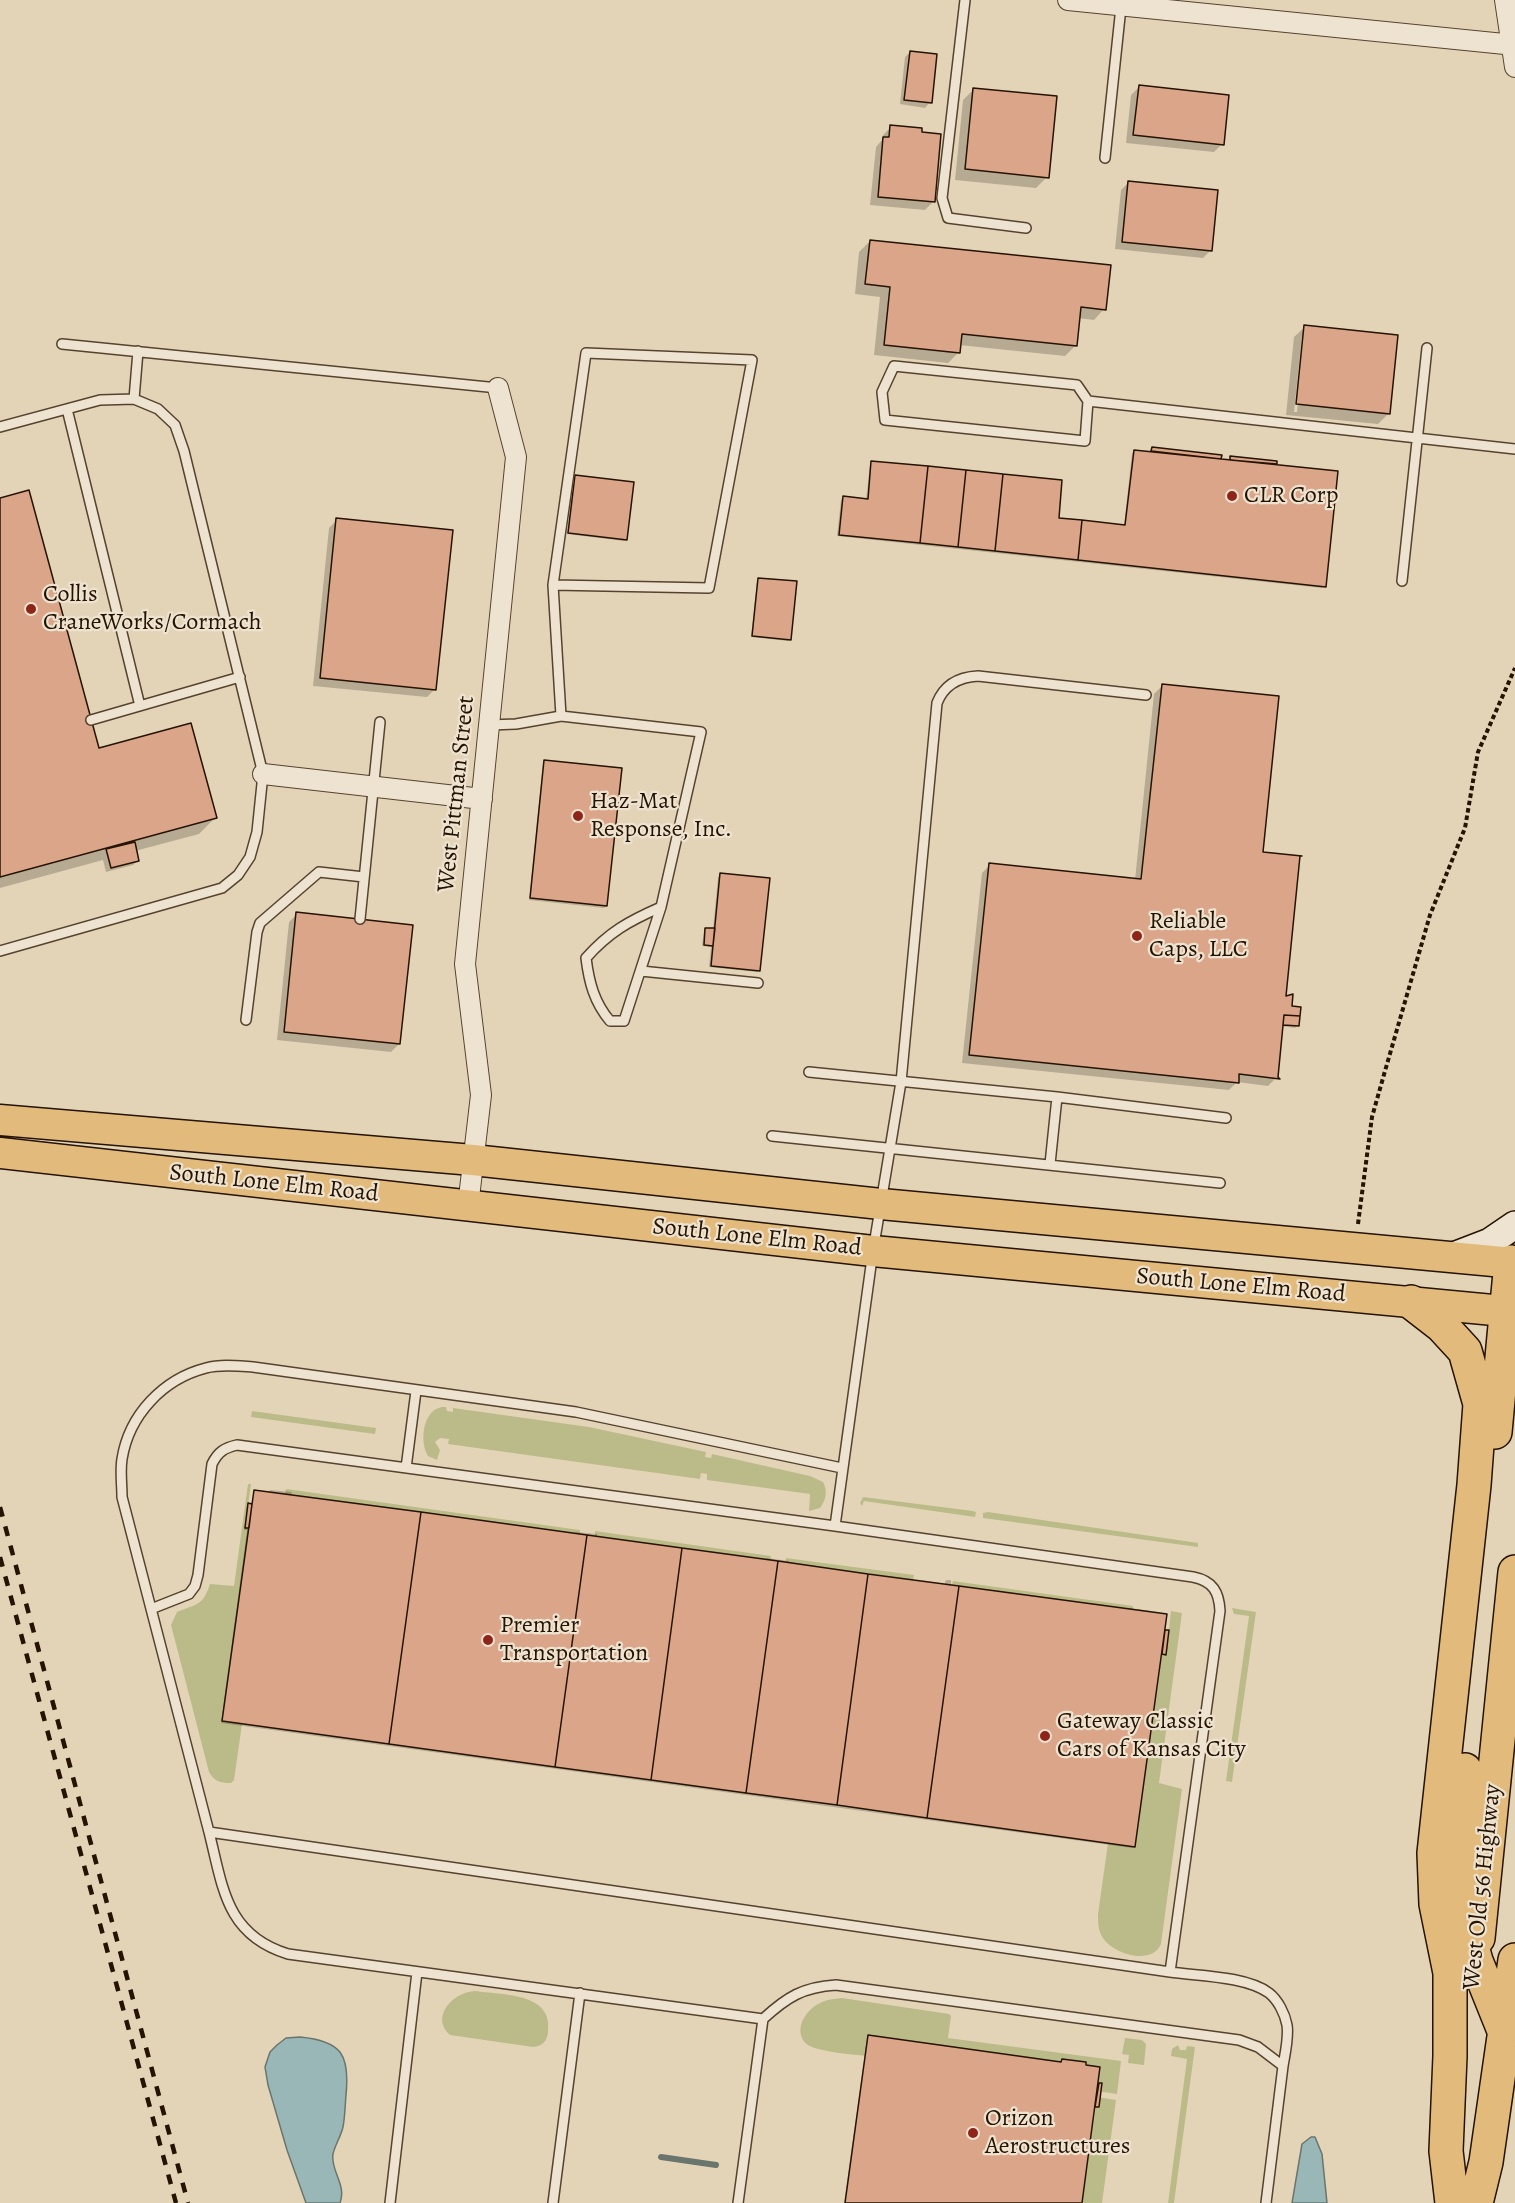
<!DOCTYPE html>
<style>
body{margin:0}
canvas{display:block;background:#e4d4b7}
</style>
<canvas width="1515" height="2203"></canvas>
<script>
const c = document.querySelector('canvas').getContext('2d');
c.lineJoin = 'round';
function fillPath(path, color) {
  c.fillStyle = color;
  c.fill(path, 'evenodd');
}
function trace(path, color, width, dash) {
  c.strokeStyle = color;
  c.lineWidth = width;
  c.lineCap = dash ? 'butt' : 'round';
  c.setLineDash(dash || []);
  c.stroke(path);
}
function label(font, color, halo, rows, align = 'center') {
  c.font = font + ' Alegreya,serif';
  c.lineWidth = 4.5;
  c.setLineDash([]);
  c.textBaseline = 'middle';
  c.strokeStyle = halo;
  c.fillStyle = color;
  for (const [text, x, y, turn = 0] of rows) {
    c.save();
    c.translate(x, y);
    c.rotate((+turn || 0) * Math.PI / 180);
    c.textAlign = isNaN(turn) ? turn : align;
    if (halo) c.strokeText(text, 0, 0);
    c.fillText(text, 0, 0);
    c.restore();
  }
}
const green = new Path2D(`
 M 442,1407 L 446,1407 L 447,1411 L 453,1412 L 453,1408 L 589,1427 L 706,1452 L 705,1457 L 711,1458 L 712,1454 L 810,1476 L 823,1482 C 828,1491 826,1500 820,1508 L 809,1511 L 810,1494 L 707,1480 L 707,1474 L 701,1473 L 700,1479 L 448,1444 L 449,1439 L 440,1438 L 435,1442 L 440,1450 L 437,1460 L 428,1456 C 419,1441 423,1410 442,1407 Z
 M 252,1411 L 376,1428 L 375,1434 L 251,1417 Z
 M 248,1484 L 251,1484 L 245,1528 L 249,1528 L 222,1721 L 242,1724 L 234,1780 L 231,1783 C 220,1783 214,1781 209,1772 L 171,1625 L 177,1612 C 196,1604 203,1606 210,1584 L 234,1586 Z
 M 286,1489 L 580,1530 L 580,1534 L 285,1494 Z
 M 863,1497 L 973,1511 L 976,1512 L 975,1517 L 864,1501 L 862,1506 L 860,1503 Z
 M 988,1512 L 1198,1543 L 1198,1547 L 983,1518 L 983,1513 Z
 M 595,1531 L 771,1556 L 770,1560 L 595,1536 Z
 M 786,1558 L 914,1575 L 913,1580 L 786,1562 Z
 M 953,1581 L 1133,1606 L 1133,1610 L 952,1585 Z
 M 1232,1608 L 1256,1612 L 1232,1782 L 1226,1781 L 1249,1616 L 1234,1614 Z
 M 1171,1611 L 1182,1613 L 1159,1783 L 1182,1789 L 1161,1944 C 1152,1966 1113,1954 1103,1938 C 1098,1931 1098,1922 1098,1914 L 1108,1843 L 1135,1846 L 1162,1654 L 1166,1654 Z
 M 475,1991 C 501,1995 554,1992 548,2032 C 547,2041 543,2046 533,2047 L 450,2035 C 430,2017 453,1992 475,1991 Z
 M 842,1998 L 949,2014 L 951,2016 L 948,2038 L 1121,2061 L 1117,2094 L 1097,2091 L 1100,2068 L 1086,2065 L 1085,2062 L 1063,2059 L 1061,2062 C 1015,2061 969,2059 923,2058 C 888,2057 853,2057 818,2049 C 790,2043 799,2013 820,2003 C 827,1999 834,1999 842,1998 Z
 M 1125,2038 L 1142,2040 L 1146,2044 L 1144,2065 L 1128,2063 L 1129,2055 L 1122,2054 Z
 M 1178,2045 L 1180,2050 L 1186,2050 L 1187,2046 L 1195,2047 L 1174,2203 L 1168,2203 L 1187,2059 L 1171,2056 L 1172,2049 Z
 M 1097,2097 L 1116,2100 L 1102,2203 L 1082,2203 Z`);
const water = new Path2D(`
 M 300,2037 C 342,2041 350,2055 346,2095 C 345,2106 345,2117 343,2127 C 341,2136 335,2145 333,2154 C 330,2170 347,2185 340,2203 L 306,2203 L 287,2150 L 268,2085 L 265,2067 L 270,2052 L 277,2045 L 286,2038 Z
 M 1311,2137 L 1315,2137 L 1322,2154 L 1327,2203 L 1292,2203 L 1302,2144 Z`);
const shadow = new Path2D(`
 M 910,52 L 930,102 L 925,108 L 900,104 L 905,57 Z
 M 1139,87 L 1222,144 L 1214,152 L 1126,143 L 1131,95 Z
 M 974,89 L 1047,177 L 1036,188 L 955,180 L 963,100 Z
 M 891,127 L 933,202 L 925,210 L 870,205 L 876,147 L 882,140 L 883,135 Z
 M 1129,182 L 1211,250 L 1203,258 L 1115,249 L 1121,190 Z
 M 870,241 L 1104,309 L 1094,320 L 1078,318 L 1076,345 L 1065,356 L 959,345 L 959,352 L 948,363 L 874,355 L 880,297 L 855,294 L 859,252 Z
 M 1305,327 L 1389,413 L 1378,424 L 1286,415 L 1294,337 ZM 1302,336 L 1305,336 L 1297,412 L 1294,412 Z
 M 1152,449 L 1220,456 L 1220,460 L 1229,461 L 1231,457 L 1275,462 L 1324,586 L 1322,588 L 837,536 L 841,500 L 843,498 L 866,500 L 870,464 L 872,462 L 1057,519 L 1124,526 L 1132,453 L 1134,451 L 1150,453 Z
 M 576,476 L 626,539 L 624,541 L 567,534 L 574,478 Z
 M 0,499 L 98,750 L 215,818 L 199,834 L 135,851 L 138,860 L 133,865 L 106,872 L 103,860 L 0,888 Z
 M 337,520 L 435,689 L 427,697 L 313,686 L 329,528 Z
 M 759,579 L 790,639 L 788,641 L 751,637 L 757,581 Z
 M 1162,686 L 1261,854 L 1285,997 L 1297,1026 L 1295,1028 L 1281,1026 L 1276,1078 L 1268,1086 L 1237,1082 L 1229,1090 L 962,1063 L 982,873 L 990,865 L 1135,880 L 1154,694 Z
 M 545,761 L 606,906 L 604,908 L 529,900 L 543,763 Z
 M 721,875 L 759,970 L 757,972 L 709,967 L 711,947 L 702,946 L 704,931 L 706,929 L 713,930 L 718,877 Z
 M 297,914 L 399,1044 L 391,1052 L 277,1040 L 289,922 Z
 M 270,1490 L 292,1492 L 291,1496 L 574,1534 L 576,1532 L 597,1534 L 597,1538 L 765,1560 L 767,1558 L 789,1561 L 788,1564 L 944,1585 L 946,1580 L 951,1580 L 951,1587 L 1126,1610 L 1129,1608 L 1151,1611 L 1151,1614 L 1164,1631 L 1167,1632 L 1164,1654 L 1160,1656 L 1134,1846 L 1132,1848 L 221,1723 L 247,1530 L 244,1530 L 247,1507 L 251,1505 L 255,1491 L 268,1493 Z
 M 869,2037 L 1061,2062 L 1063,2060 L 1097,2084 L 1100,2085 L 1098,2106 L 1094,2108 L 1081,2203 L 844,2203 L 867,2039 Z`);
const stream = new Path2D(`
 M 661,2157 L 716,2165`);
const building = new Path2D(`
 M 910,51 L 937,54 L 932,103 L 904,100 Z
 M 1139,85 L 1229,95 L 1224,145 L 1133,135 Z
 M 973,88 L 1057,96 L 1049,178 L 965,169 Z
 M 890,125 L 922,128 L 922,132 L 941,134 L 935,202 L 878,197 L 883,137 L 889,137 Z
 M 1128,181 L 1218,190 L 1212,251 L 1122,242 Z
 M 870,240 L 1111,265 L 1106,310 L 1081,307 L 1077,346 L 962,334 L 960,353 L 884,345 L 890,287 L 865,284 Z
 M 1304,325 L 1398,335 L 1390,414 L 1296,404 Z
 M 1152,447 L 1222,455 L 1221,459 L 1151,451 Z
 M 1134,450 L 1338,471 L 1326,587 L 1078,560 L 1082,520 L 1125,525 Z
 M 1230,456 L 1277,461 L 1277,464 L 1230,460 Z
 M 871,461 L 928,466 L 920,543 L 839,535 L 843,496 L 868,499 Z
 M 928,466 L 966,470 L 958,547 L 920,543 Z
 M 966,470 L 1003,474 L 995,551 L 958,547 Z
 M 1003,474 L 1062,480 L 1059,518 L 1082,520 L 1078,560 L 995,551 Z
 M 575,475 L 634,482 L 627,540 L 568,533 Z
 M 29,490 L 99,748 L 191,723 L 217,818 L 0,877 L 0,498 Z
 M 336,518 L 453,530 L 436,690 L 320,678 Z
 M 758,578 L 797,581 L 791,640 L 752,636 Z
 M 1162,684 L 1279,696 L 1263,852 L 1302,856 L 1300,856 L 1286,996 L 1293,994 L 1292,1006 L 1301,1007 L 1300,1016 L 1284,1015 L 1278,1077 L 1280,1079 L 1239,1074 L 1239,1083 L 969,1055 L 989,863 L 1141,879 Z
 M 544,760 L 622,768 L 607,906 L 530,898 Z
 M 135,842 L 139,861 L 111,868 L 106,849 Z
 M 720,873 L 770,878 L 760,971 L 711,966 Z
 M 296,912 L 413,925 L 400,1044 L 284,1032 Z
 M 705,928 L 715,928 L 713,946 L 704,945 Z
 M 1284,1015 L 1300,1016 L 1299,1026 L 1283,1025 Z
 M 254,1490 L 421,1512 L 389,1744 L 222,1721 Z
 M 248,1503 L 252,1504 L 249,1528 L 245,1528 Z
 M 421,1512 L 587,1535 L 555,1767 L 389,1744 Z
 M 587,1535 L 682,1548 L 651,1780 L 555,1767 Z
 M 682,1548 L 778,1561 L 746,1793 L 651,1780 Z
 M 778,1561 L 868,1574 L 837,1805 L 746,1793 Z
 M 868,1574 L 959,1586 L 927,1818 L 837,1805 Z
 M 959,1586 L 1167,1614 L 1135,1847 L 927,1818 Z
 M 1165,1630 L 1169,1630 L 1166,1655 L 1162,1654 Z
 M 868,2035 L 1061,2062 L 1062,2059 L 1086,2062 L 1086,2065 L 1100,2067 L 1082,2203 L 845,2203 Z
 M 1099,2083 L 1102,2083 L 1099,2107 L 1095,2107 Z`);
const path = new Path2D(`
 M 1358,1224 L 1372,1117 L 1385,1071 L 1430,915 L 1465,828 L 1478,752 L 1515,668`);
const lane = new Path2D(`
 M 965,0 L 942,198 L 948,218 L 1026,228
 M 1105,158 L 1121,7
 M 62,344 L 498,388
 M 1088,401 L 1085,441 L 885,420 L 882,392 L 894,366 L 1077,385 L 1088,401 L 1515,449
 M 67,409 L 140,706
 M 0,427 L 100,400 L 134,399
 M 1402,581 L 1427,348
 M 553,585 L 586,353 L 752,360 L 709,588 L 553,585 L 561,716 L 701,732 L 661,907 L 624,1021 L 610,1021 C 594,1002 589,982 586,958 C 609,932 629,921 661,907
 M 1146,695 L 978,676 C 959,677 944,685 937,703 L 901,1082 L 873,1251 L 835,1526 L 1193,1577 C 1213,1581 1219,1592 1220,1611 L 1170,1972 C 1198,1976 1246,1976 1269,1993 C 1278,2000 1285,2014 1287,2025 C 1289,2037 1285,2054 1283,2066
 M 91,720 L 240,677
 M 490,725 L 516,724 L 561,716
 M 360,919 L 380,722
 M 0,951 L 222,888 L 238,875 L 250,857 L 257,832 L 263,774 L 184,451 L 175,425 L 158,409 L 134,399 L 138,351
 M 641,971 L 758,983
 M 246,1020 L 257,932 L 260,923 L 319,872 L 364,877
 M 809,1072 L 1057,1097 L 1226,1118
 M 772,1136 L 1220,1183
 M 1050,1164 L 1057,1097
 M 406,1468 L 416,1391
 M 842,1468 L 576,1412 L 253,1367 C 238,1366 221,1364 206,1368 C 163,1379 129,1415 122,1459 C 120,1471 122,1484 122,1497 L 209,1832 L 1170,1972
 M 151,1609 L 189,1594 L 195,1586 L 198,1575 L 212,1464 C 218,1452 224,1448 237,1445 L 835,1526
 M 209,1832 C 223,1888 226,1935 288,1954 L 763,2019
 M 390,2203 L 417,1972
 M 553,2203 L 580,1993
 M 738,2203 L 763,2019 C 787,1997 803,1987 836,1985 L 1239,2040 L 1258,2047 L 1283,2066 L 1266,2203`);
const street = new Path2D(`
 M 1068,0 L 1515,45
 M 1505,0 L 1515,67
 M 263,774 L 482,799
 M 468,1206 L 481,1095 L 465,964 L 516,457 L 498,388`);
const secondary = new Path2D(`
 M 1451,1257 L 1490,1242 L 1515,1225`);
const primary = new Path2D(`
 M 0,1120 L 473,1160 L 881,1204 L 1515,1263
 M 0,1153 L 873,1251 L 1515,1312`);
const highway = new Path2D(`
 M 1411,1302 L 1442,1326 L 1465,1351 L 1480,1404 L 1474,1485 L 1434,1853 L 1436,1904 L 1450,1973 L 1450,2056 L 1446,2151 L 1452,2203
 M 1495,1432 L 1511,1262
 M 1465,1770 L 1457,1889 L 1476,1961 L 1505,2033
 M 1478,1938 L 1515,1572
 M 1476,2203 L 1486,2162 L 1515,1960`);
const rail = new Path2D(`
 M 0,1507 L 188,2203
 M 0,1557 L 176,2203`);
const markers = [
 [1232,496,6,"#8f2418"],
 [31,609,6,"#8f2418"],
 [578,816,6,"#8f2418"],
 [1137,936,6,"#8f2418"],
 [488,1640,6,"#8f2418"],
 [1045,1736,6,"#8f2418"],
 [973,2133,6,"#8f2418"]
];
const poiNames = [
 ["CLR Corp",1244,496],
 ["Collis",43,595],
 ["CraneWorks/Cormach",43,623],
 ["Haz-Mat",590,802],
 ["Response, Inc.",590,830],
 ["Reliable",1149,922],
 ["Caps, LLC",1149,950],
 ["Premier",500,1626],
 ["Transportation",500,1654],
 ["Gateway Classic",1057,1722],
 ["Cars of Kansas City",1057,1750],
 ["Orizon",985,2119],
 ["Aerostructures",985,2147]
];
const streetNames = [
 ["West Pittman Street",457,794,-84],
 ["South Lone Elm Road",274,1184,6],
 ["South Lone Elm Road",757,1238,6],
 ["South Lone Elm Road",1241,1286,5],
 ["West Old 56 Highway",1483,1887,-84]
];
fillPath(green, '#bbbb89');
fillPath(water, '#98b7b6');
trace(water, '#6a756d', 1.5);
fillPath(shadow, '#0003');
trace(stream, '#6a756d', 6);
fillPath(building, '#dba589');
trace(building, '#251300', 1.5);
trace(lane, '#55432e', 12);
trace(street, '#55432e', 22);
trace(secondary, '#251300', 30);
trace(primary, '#251300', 33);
trace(highway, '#251300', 36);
trace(path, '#251300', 4, [4.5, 3]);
trace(lane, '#ede3d0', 9);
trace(street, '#ede3d0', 20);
trace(secondary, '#ede3d0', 27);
trace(primary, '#e2ba7c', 30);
trace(highway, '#e2ba7c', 33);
trace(rail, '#251300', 4.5, [10, 10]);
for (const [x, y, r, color] of markers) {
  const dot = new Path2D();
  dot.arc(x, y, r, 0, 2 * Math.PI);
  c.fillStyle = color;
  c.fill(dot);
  trace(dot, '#ede3d0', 2);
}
label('24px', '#251300', '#ede3d0', poiNames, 'left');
label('24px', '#251300', '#ede3d0', streetNames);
</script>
